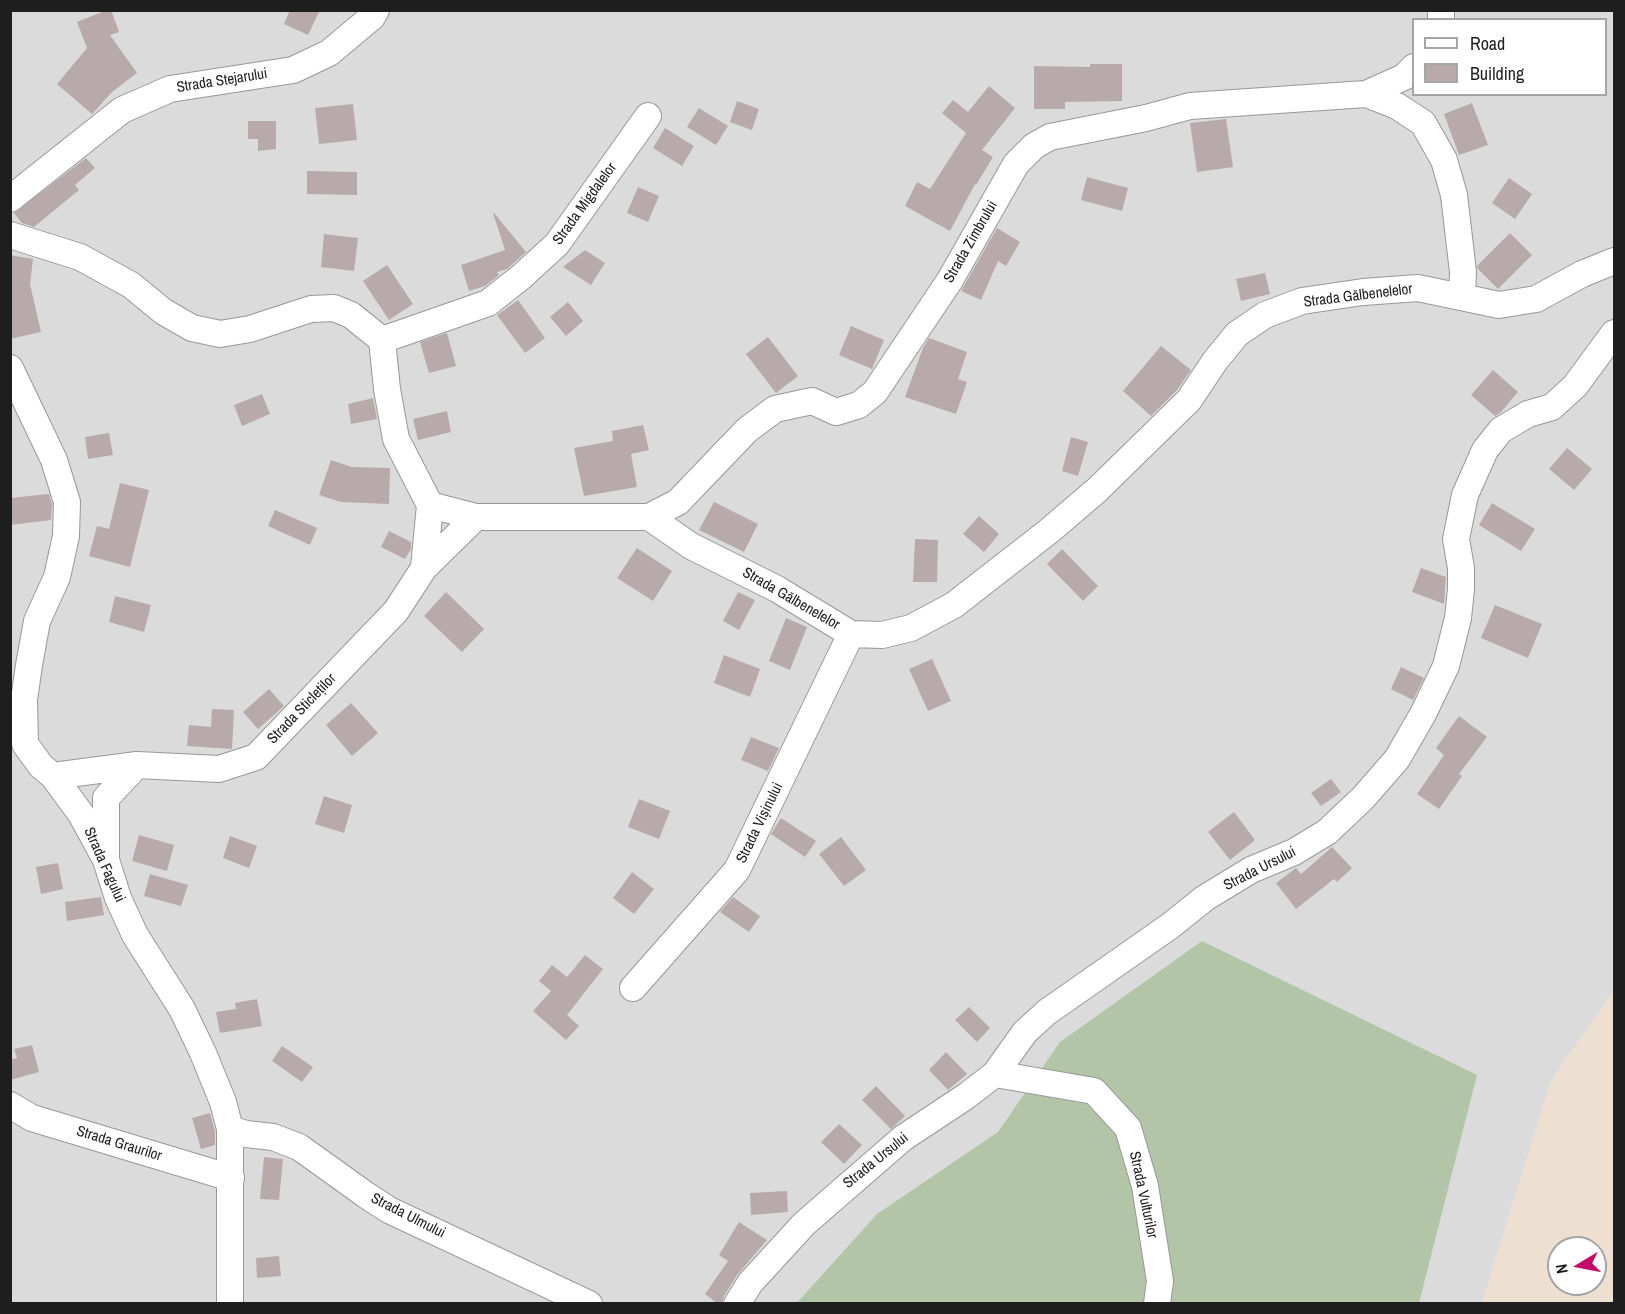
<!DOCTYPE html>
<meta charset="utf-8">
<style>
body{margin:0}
#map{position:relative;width:1625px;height:1314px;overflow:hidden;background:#efe6e5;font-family:"Archivo Narrow",sans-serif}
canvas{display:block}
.frame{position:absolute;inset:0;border:12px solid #1e1e1e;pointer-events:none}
.legend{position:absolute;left:1412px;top:18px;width:195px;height:78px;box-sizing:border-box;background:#fff;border:2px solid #a5a5a5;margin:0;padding:8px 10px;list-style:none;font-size:18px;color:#1e1e1e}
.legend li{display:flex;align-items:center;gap:12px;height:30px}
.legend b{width:30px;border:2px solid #a5a5a5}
.north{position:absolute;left:1547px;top:1236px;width:60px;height:60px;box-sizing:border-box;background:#fff;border:2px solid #a5a5a5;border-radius:50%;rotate:260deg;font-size:16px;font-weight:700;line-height:24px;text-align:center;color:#1e1e1e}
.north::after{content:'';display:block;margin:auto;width:21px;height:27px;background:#c30a69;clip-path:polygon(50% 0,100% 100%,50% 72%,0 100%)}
</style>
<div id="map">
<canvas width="1625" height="1314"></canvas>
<div class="frame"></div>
<ul class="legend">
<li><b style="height:8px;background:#fff"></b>Road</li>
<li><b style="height:16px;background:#b8aaab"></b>Building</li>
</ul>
<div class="north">N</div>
</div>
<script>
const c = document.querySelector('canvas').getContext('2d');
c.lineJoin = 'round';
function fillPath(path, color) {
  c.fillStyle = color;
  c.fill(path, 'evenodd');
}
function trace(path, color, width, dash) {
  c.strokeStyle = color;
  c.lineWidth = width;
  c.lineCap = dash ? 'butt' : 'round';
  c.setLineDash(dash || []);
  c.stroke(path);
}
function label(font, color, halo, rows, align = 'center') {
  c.font = font + ' "Archivo Narrow",sans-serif';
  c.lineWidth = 5;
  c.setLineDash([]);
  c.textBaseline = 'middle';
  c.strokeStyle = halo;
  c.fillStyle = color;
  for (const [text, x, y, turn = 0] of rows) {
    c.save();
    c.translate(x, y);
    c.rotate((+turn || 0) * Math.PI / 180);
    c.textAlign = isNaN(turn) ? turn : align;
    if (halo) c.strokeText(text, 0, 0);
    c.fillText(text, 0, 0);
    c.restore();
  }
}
const residential = new Path2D(`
 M 10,11 L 1614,11 L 1614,990 L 1551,1081 L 1482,1303 L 11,1303 ZM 1414,20 L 1606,20 L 1606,94 L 1414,94 Z`);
const farmland = new Path2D(`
 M 1614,990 L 1614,1303 L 1482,1303 L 1551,1081 ZM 1559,1248 L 1595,1248 L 1595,1284 L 1559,1284 Z`);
const cemetery = new Path2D(`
 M 1202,941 L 1477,1075 L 1419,1303 L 796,1304 L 877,1214 L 998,1132 L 1060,1042 Z`);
const building = new Path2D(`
 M 107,10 L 111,10 L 119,32 L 110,35 L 137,73 L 112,92 L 92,114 L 57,84 L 87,48 L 77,22 Z
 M 290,10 L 320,10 L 308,35 L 284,24 Z
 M 1090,64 L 1122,64 L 1122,101 L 1065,102 L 1065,109 L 1034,109 L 1034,66 L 1090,67 Z
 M 989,86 L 1015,108 L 982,150 L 993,157 L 976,185 L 975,184 L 950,231 L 905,206 L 917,182 L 930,189 L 966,133 L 942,113 L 953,100 L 968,112 Z
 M 737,101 L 759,109 L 752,130 L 730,122 Z
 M 1472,103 L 1488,145 L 1459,155 L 1444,114 Z
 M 353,104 L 357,140 L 319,144 L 315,108 Z
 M 699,108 L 728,126 L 716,145 L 687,127 Z
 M 1226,119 L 1233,167 L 1197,172 L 1190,123 Z
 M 248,121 L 276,121 L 276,149 L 258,151 L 258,139 L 248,139 Z
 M 665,128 L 694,146 L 682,166 L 653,148 Z
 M 86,158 L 95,168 L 75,185 L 79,190 L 34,227 L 22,223 L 14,213 Z
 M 307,171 L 357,172 L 357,195 L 307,194 Z
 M 1087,177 L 1128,188 L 1122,211 L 1081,200 Z
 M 1509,178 L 1532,194 L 1515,219 L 1492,203 Z
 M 638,187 L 659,196 L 648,222 L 627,213 Z
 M 493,213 L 494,213 L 526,252 L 507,269 L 497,272 L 499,275 L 485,286 L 469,291 L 461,265 L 505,250 Z
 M 997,228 L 1020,242 L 1006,266 L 998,261 L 981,300 L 961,291 Z
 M 1510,233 L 1532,255 L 1498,289 L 1478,269 L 1477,266 Z
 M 324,234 L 358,238 L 354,271 L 321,267 Z
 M 585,250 L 605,263 L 591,285 L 563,267 Z
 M 10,255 L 33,259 L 30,284 L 41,332 L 10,339 Z
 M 387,265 L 413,304 L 389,320 L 363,281 Z
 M 1265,273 L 1270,294 L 1241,301 L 1236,279 Z
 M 518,300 L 545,338 L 525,353 L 497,315 Z
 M 568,302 L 583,321 L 566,336 L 550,317 Z
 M 851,326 L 884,340 L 872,369 L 839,355 Z
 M 447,333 L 456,366 L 429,373 L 420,342 Z
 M 768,337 L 798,376 L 776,393 L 746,354 Z
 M 929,338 L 967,352 L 958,379 L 967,382 L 956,414 L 905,397 L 923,348 Z
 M 1161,346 L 1191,370 L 1177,390 L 1151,416 L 1123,391 Z
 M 1493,370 L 1518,392 L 1501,412 L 1495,416 L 1471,395 Z
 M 262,394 L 270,414 L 242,426 L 234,405 Z
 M 373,398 L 377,419 L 351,424 L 348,404 Z
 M 447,411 L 451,432 L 418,440 L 413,419 Z
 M 643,425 L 649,450 L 631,454 L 637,487 L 584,496 L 574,448 L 613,441 L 612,431 Z
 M 109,433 L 113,455 L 88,459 L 85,437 Z
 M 1071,437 L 1088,442 L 1078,476 L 1062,471 Z
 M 1567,448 L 1592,469 L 1574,490 L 1549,469 Z
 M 331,460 L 352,467 L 390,468 L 389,504 L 341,502 L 319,495 Z
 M 120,483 L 149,490 L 130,567 L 89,556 L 97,526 L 109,529 Z
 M 49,494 L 52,504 L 51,520 L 10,525 L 10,498 Z
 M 714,502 L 758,524 L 744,552 L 699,530 Z
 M 1492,503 L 1535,529 L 1521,551 L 1479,525 Z
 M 275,510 L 317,528 L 310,545 L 268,526 Z
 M 979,516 L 999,534 L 984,552 L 963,534 Z
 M 389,531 L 411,542 L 411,549 L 405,559 L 381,547 Z
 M 915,539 L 938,540 L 937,582 L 913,582 Z
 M 637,548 L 672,571 L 653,601 L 617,578 Z
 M 1062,549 L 1098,586 L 1083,601 L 1047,564 Z
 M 1421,568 L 1446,577 L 1444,604 L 1412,592 Z
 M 446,592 L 484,629 L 462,652 L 424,616 Z
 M 738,592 L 755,600 L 739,630 L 723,621 Z
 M 115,596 L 151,605 L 144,632 L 109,622 Z
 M 1495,605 L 1542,624 L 1528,658 L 1481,638 Z
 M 786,618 L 807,627 L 790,670 L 769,661 Z
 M 724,655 L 760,669 L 750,697 L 714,683 Z
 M 932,659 L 951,701 L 928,711 L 909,669 Z
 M 1401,667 L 1424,678 L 1413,700 L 1391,689 Z
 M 269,689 L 284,706 L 258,729 L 243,712 Z
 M 351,703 L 378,733 L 352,756 L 326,725 Z
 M 212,709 L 234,710 L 232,749 L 187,746 L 189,725 L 211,727 Z
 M 1459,716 L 1487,737 L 1459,774 L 1462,776 L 1439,809 L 1417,794 L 1444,755 L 1436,748 Z
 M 751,737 L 779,748 L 768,771 L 741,760 Z
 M 1331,779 L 1341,792 L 1321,806 L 1311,793 Z
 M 324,796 L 352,805 L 344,833 L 315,824 Z
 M 639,799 L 670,811 L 659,839 L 628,827 Z
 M 1234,812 L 1255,840 L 1230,860 L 1208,832 Z
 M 781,818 L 816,841 L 805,857 L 771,834 Z
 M 139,835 L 174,845 L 167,871 L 132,861 Z
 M 230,836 L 257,846 L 249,868 L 223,858 Z
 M 841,837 L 866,870 L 844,886 L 819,854 Z
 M 1332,847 L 1352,868 L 1337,882 L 1334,879 L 1296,909 L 1276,883 L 1296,868 L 1301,874 Z
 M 58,863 L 63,889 L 41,894 L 36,867 Z
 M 632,872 L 654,889 L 634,914 L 613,898 Z
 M 150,874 L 188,885 L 181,906 L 144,896 Z
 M 101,897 L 104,915 L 67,921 L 65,902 Z
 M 733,897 L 760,916 L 749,932 L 720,912 Z
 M 585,955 L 603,969 L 567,1015 L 579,1026 L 566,1040 L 533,1011 L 551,991 L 539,981 L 552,965 L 567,977 Z
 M 257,999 L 262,1026 L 220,1033 L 216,1012 L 236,1009 L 235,1003 Z
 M 969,1007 L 990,1028 L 977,1042 L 955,1020 Z
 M 32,1045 L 39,1072 L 10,1080 L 10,1060 L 17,1058 L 14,1049 Z
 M 282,1046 L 313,1067 L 302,1082 L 272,1061 Z
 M 946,1052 L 967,1074 L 948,1090 L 929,1070 Z
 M 876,1086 L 905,1116 L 891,1129 L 862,1100 Z
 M 210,1113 L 215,1131 L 215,1145 L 201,1149 L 192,1118 Z
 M 839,1124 L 862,1145 L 844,1164 L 821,1142 Z
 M 264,1157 L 283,1159 L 279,1200 L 260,1199 Z
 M 787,1191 L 788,1212 L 751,1215 L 750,1193 Z
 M 739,1222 L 767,1240 L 737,1275 L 724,1296 L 722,1304 L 718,1304 L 705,1294 L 728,1261 L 719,1255 Z
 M 279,1256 L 281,1276 L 257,1278 L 256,1258 Z`);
const street = new Path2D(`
 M 1441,20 L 1441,10
 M 1366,94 L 1404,77 L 1414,67
 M 10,199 L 122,110 L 170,89 L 293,70 L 329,53 L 372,17 L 376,10
 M 10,235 L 80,257 L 131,285 L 164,312 L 192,328 L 220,334 L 250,329 L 311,309 L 334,308 L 351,315 L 382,340 L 387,389 L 396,439 L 430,505 L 476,517 L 649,517 L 691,546 L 777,589 L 851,634 L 882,635 L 911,628 L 954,605 L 1049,531 L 1097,490 L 1189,400 L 1215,361 L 1237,334 L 1265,315 L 1302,301 L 1363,292 L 1418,288 L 1499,305 L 1536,299 L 1582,274 L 1614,261
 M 382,340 L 488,303 L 521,277 L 557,244 L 648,116
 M 10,368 L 54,460 L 67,502 L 66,536 L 57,577 L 37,621 L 29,665 L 24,700 L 25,744 L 41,766 L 53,776 L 81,814 L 106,860 L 118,898 L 135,935 L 182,1009 L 203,1053 L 223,1102 L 230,1129 L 230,1304
 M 649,517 L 678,502 L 747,430 L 775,409 L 812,401 L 836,412 L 859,405 L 875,392 L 950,280 L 1016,164 L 1034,146 L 1050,137 L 1146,118 L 1190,106 L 1366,94 L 1397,106 L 1423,123 L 1444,160 L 1454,195 L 1463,272 L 1462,297
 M 424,568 L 430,505
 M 53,776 L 137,765 L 219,769 L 256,757 L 396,611 L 424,568 L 476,517
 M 106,857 L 106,798 L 137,765
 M 633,988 L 737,870 L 851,634
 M 995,1074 L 1094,1091 L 1128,1128 L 1145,1186 L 1160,1281 L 1157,1304
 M 10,1105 L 32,1118 L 231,1178
 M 230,1129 L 246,1134 L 273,1137 L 299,1147 L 366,1195 L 389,1210 L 589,1304
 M 737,1304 L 750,1283 L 804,1224 L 903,1138 L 965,1097 L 995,1074 L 1025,1032 L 1047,1012 L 1170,926 L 1205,898 L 1251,870 L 1294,852 L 1327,832 L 1363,798 L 1397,759 L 1423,714 L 1446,666 L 1458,618 L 1461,589 L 1461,568 L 1456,539 L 1465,495 L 1485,450 L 1501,430 L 1528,414 L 1552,407 L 1575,386 L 1614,333`);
const streetNames = [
 ["Strada Stejarului",222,81,-9],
 ["Strada Migdalelor",585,204,-54],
 ["Strada Zimbrului",971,242,-60],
 ["Strada Gălbenelelor",1358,296,-7],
 ["Strada Gălbenelelor",791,599,30],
 ["Strada Sticleților",302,709,-46],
 ["Strada Vișinului",760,823,-64],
 ["Strada Fagului",104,865,66],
 ["Strada Ursului",1260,869,-27],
 ["Strada Graurilor",119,1144,17],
 ["Strada Ursului",876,1161,-39],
 ["Strada Vulturilor",1143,1195,78],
 ["Strada Ulmului",408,1216,27]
];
fillPath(residential, '#dcdbdc');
fillPath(farmland, '#ede0d1');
fillPath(cemetery, '#b2c6a7');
fillPath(building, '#b8aaab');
trace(street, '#989898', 28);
trace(street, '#fff', 26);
label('15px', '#1e1e1e', '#fff', streetNames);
</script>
